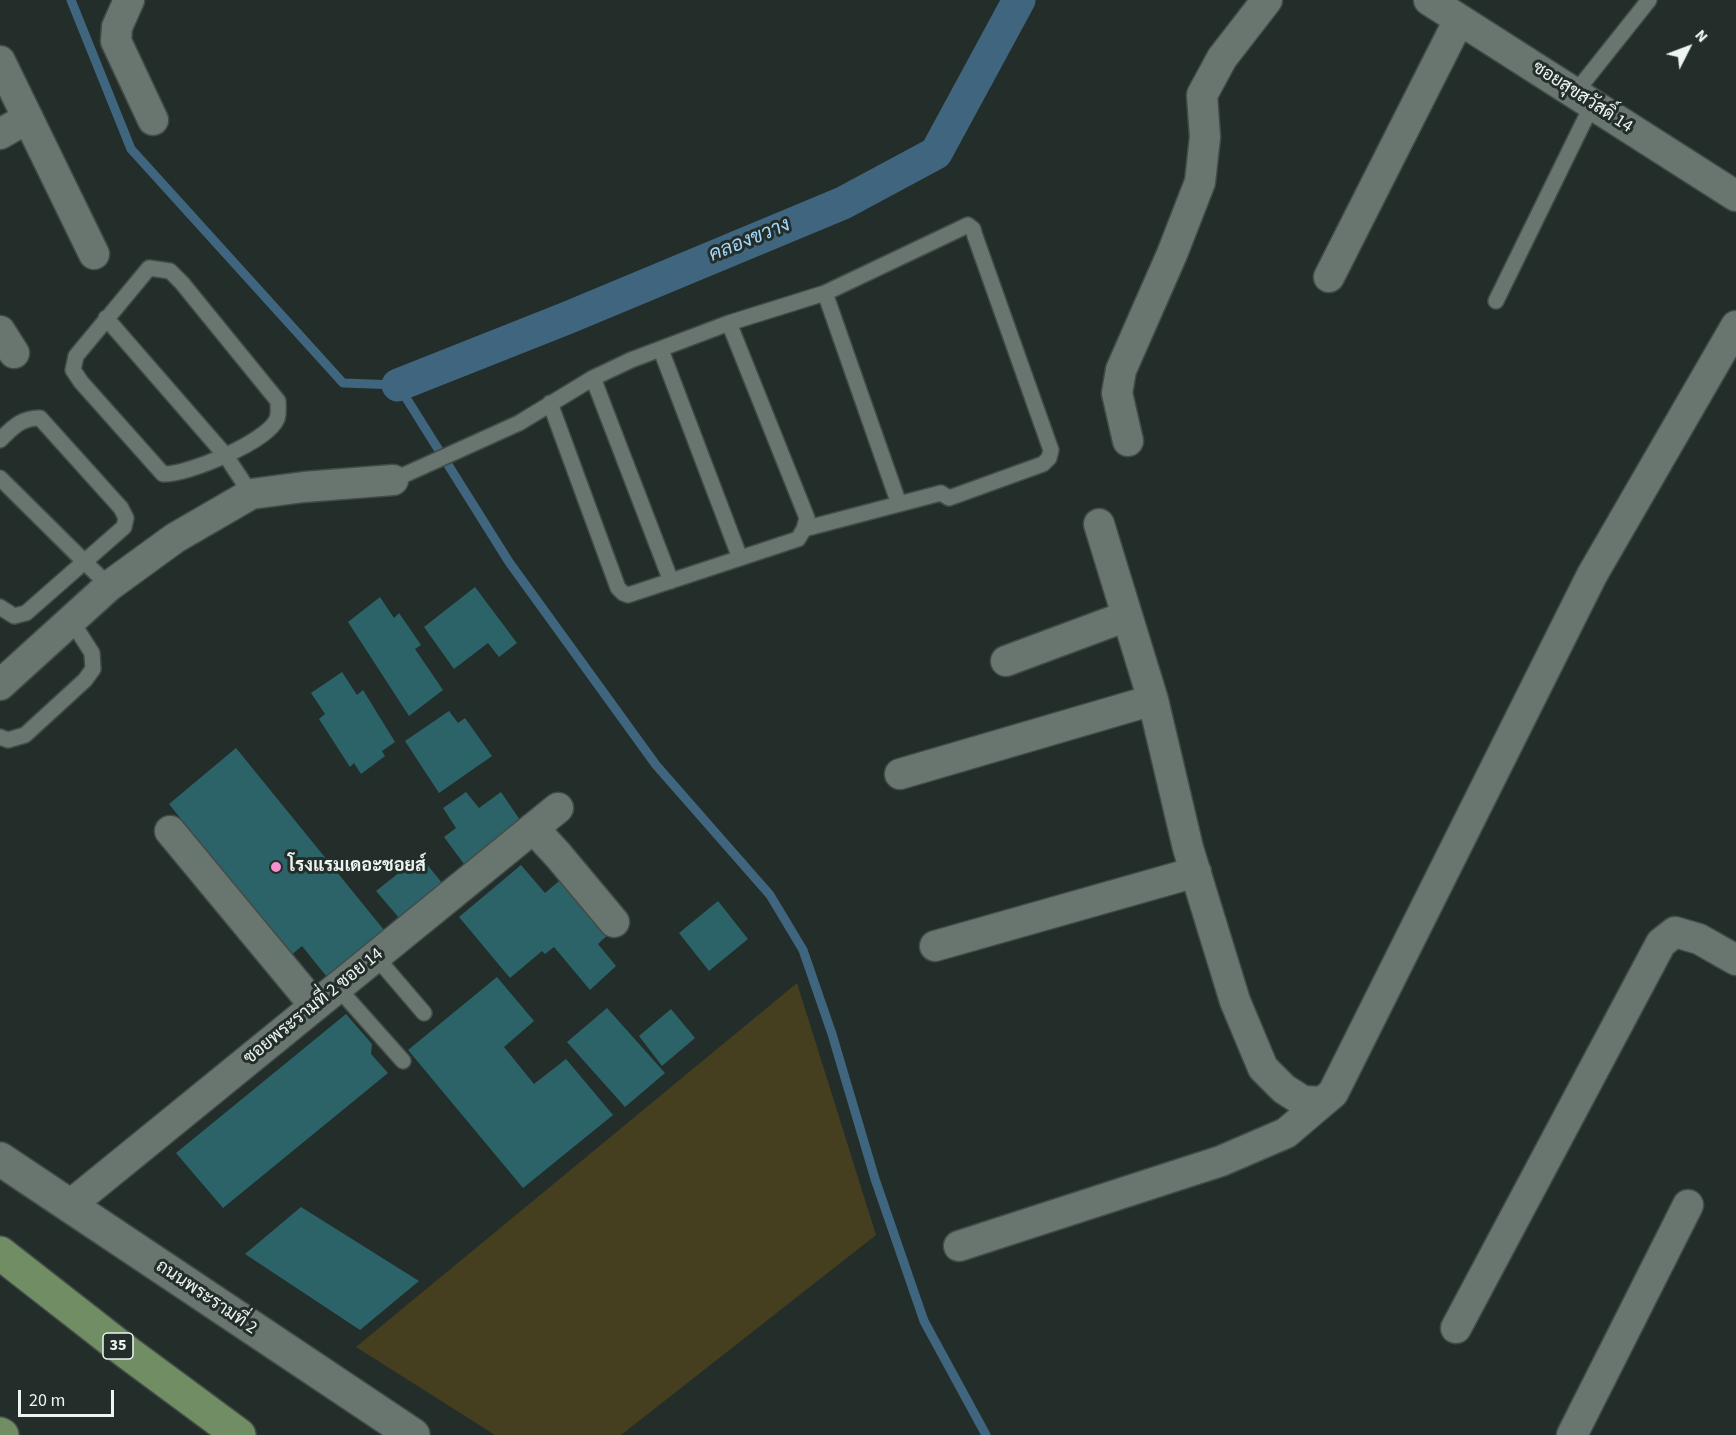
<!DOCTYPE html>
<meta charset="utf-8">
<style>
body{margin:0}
#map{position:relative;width:1736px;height:1435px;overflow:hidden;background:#232e2a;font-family:"Source Sans 3",sans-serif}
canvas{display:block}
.north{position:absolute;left:1658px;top:18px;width:60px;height:60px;-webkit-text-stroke:4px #232e2a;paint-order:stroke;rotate:48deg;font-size:16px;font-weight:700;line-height:24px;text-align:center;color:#edf4f1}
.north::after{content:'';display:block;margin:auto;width:21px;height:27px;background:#edf4f1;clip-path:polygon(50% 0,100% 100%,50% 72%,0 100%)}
.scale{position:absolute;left:18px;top:1390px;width:96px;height:27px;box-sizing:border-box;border:3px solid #edf4f1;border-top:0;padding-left:8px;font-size:18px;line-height:21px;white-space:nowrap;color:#edf4f1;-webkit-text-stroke:4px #232e2a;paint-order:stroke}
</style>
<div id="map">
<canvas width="1736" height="1435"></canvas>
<div class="north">N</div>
<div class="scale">20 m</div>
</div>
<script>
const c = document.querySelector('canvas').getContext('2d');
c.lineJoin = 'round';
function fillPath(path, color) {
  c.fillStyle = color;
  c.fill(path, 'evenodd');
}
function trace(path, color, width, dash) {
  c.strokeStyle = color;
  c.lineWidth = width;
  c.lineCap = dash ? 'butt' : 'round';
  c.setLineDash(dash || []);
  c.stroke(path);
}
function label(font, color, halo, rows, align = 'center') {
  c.font = font + ' "Source Sans 3",Sarabun,sans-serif';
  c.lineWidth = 6;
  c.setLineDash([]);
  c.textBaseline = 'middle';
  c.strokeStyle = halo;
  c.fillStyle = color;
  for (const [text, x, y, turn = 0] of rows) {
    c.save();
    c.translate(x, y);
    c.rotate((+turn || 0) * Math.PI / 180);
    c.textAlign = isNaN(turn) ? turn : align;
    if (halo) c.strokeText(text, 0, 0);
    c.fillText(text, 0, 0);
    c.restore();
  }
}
const green = new Path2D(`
 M 797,983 L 876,1235 L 621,1435 L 495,1435 L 356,1347 Z`);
const stream = new Path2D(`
 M 71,0 L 131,149 L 343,383 L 398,385 L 509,562 L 656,765 L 770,895 L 803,950 L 832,1034 L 875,1179 L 924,1321 L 986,1435`);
const canal = new Path2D(`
 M 398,385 L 567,318 L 843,203 L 936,153 L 1019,0`);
const building = new Path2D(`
 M 475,587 L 517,643 L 499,657 L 488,643 L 454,669 L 424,627 Z
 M 380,597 L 394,618 L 399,613 L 421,645 L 415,649 L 443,690 L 409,716 L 348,622 Z
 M 342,672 L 357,695 L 363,690 L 395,742 L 382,751 L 385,756 L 361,774 L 354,763 L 350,767 L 319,719 L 325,714 L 311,693 Z
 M 449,711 L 458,723 L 465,718 L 492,756 L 439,793 L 405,741 Z
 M 236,748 L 384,930 L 327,977 L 302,946 L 290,956 L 169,804 Z
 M 466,792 L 479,808 L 501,792 L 520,820 L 464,864 L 444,837 L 456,828 L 443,808 Z
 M 420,856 L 443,884 L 400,919 L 376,891 Z
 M 521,865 L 545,893 L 565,876 L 612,931 L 598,944 L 616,966 L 590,990 L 554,947 L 545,954 L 542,951 L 510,978 L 459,917 Z
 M 718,901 L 748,939 L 709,971 L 679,933 Z
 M 497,977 L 534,1021 L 504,1047 L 534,1084 L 566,1059 L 613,1115 L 523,1188 L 408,1050 Z
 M 607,1008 L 665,1073 L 625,1107 L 567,1042 Z
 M 671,1009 L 695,1038 L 662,1066 L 639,1036 Z
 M 346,1014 L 372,1044 L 371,1054 L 388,1073 L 223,1208 L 176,1153 Z
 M 301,1207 L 419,1281 L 360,1330 L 245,1254 Z`);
const service = new Path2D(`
 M 1575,93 L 1649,0
 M 149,268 L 170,271 L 182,283 L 278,401 C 278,406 279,414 277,419 C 267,442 187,475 163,474 L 81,382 L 73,370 L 76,356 Z
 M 825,293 L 899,504
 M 1496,301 L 1592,105
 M 106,318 L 226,456 L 251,494
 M 661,350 L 740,558
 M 593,378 L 671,581
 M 550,403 L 618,588 L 623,593 L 628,595 L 798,539 L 804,529 L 807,518 L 729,323
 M 0,440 C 13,427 21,418 40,418 L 121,508 L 126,518 L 124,527 L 26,613 L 14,616 L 0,607
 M 0,478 L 109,586
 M 393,480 L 519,423 L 593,378 L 631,360 L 729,323 L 825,293 L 968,225 L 973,229 L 975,236 L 1051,450 L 1049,458 L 1043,464 L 949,498 L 941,493 L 804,529
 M 0,737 L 8,740 L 25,735 L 85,680 L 93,669 L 92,653 L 71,620
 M 376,957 L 424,1013
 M 338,988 L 403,1061`);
const minor = new Path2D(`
 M 129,0 L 117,27 L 116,41 L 153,120
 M 1429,0 L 1736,196
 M 0,61 L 94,254
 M 0,134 L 28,118
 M 1329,277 L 1459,20
 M 0,331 L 14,353
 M 1128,441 L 1117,393 L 1121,370 L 1172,254 L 1200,182 L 1205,137 L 1202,95 L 1222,58 L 1267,0
 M 1099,524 L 1153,700 L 1188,848 L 1235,1001 L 1263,1068 L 1284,1089 L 1303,1101 L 1321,1102
 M 1006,661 L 1127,616
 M 0,685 L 109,586 L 175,538 L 251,494 L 304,487 L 393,480
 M 900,774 L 1153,700
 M 533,828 L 558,855 L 614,922
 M 170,831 L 315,1006
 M 935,946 L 1196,872
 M 69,1206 L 558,808
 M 959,1246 L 1221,1161 L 1286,1133 L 1333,1093 L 1592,575 L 1736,326
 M 1456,1328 L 1661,943 L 1675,932 L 1699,939 L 1736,960
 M 1572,1435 L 1688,1205`);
const secondary = new Path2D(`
 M 0,1159 L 413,1435`);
const primary = new Path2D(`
 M 0,1253 L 128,1353 L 239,1435
 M 0,1434 L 2,1435`);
const markers = [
 [276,867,6,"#f690cf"]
];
const shields = [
 [118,1346,30]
];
const shieldNames = [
 ["35",118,1346]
];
const streetNames = [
 ["ซอยสุขสวัสดิ์ 14",1582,98,33],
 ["ซอยพระรามที่ 2 ซอย 14",314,1007,-39],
 ["ถนนพระรามที่ 2",206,1298,34]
];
const poiNames = [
 ["โรงแรมเดอะชอยส์",288,867]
];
const waterNames = [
 ["คลองขวาง",750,241,-22]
];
fillPath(green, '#453f20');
trace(stream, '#40667f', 9);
trace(canal, '#40667f', 33);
fillPath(building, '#2b6368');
trace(service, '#424b48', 18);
trace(minor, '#424b48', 33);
trace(secondary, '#424b48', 36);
trace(primary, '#424b48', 36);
trace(service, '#697670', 15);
trace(minor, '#697670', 30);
trace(secondary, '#697670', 33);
trace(primary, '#718d63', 33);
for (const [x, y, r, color] of markers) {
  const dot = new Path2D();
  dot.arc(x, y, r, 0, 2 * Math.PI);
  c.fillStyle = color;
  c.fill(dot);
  trace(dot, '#232e2a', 2);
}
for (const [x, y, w] of shields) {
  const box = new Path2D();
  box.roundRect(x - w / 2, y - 13, w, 26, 4.5);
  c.fillStyle = '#232e2a';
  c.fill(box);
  trace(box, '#edf4f1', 1.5);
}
label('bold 16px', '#edf4f1', null, shieldNames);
label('18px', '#edf4f1', '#232e2a', streetNames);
label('bold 18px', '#edf4f1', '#232e2a', poiNames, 'left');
label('italic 20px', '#a4d6f8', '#232e2a', waterNames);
</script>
